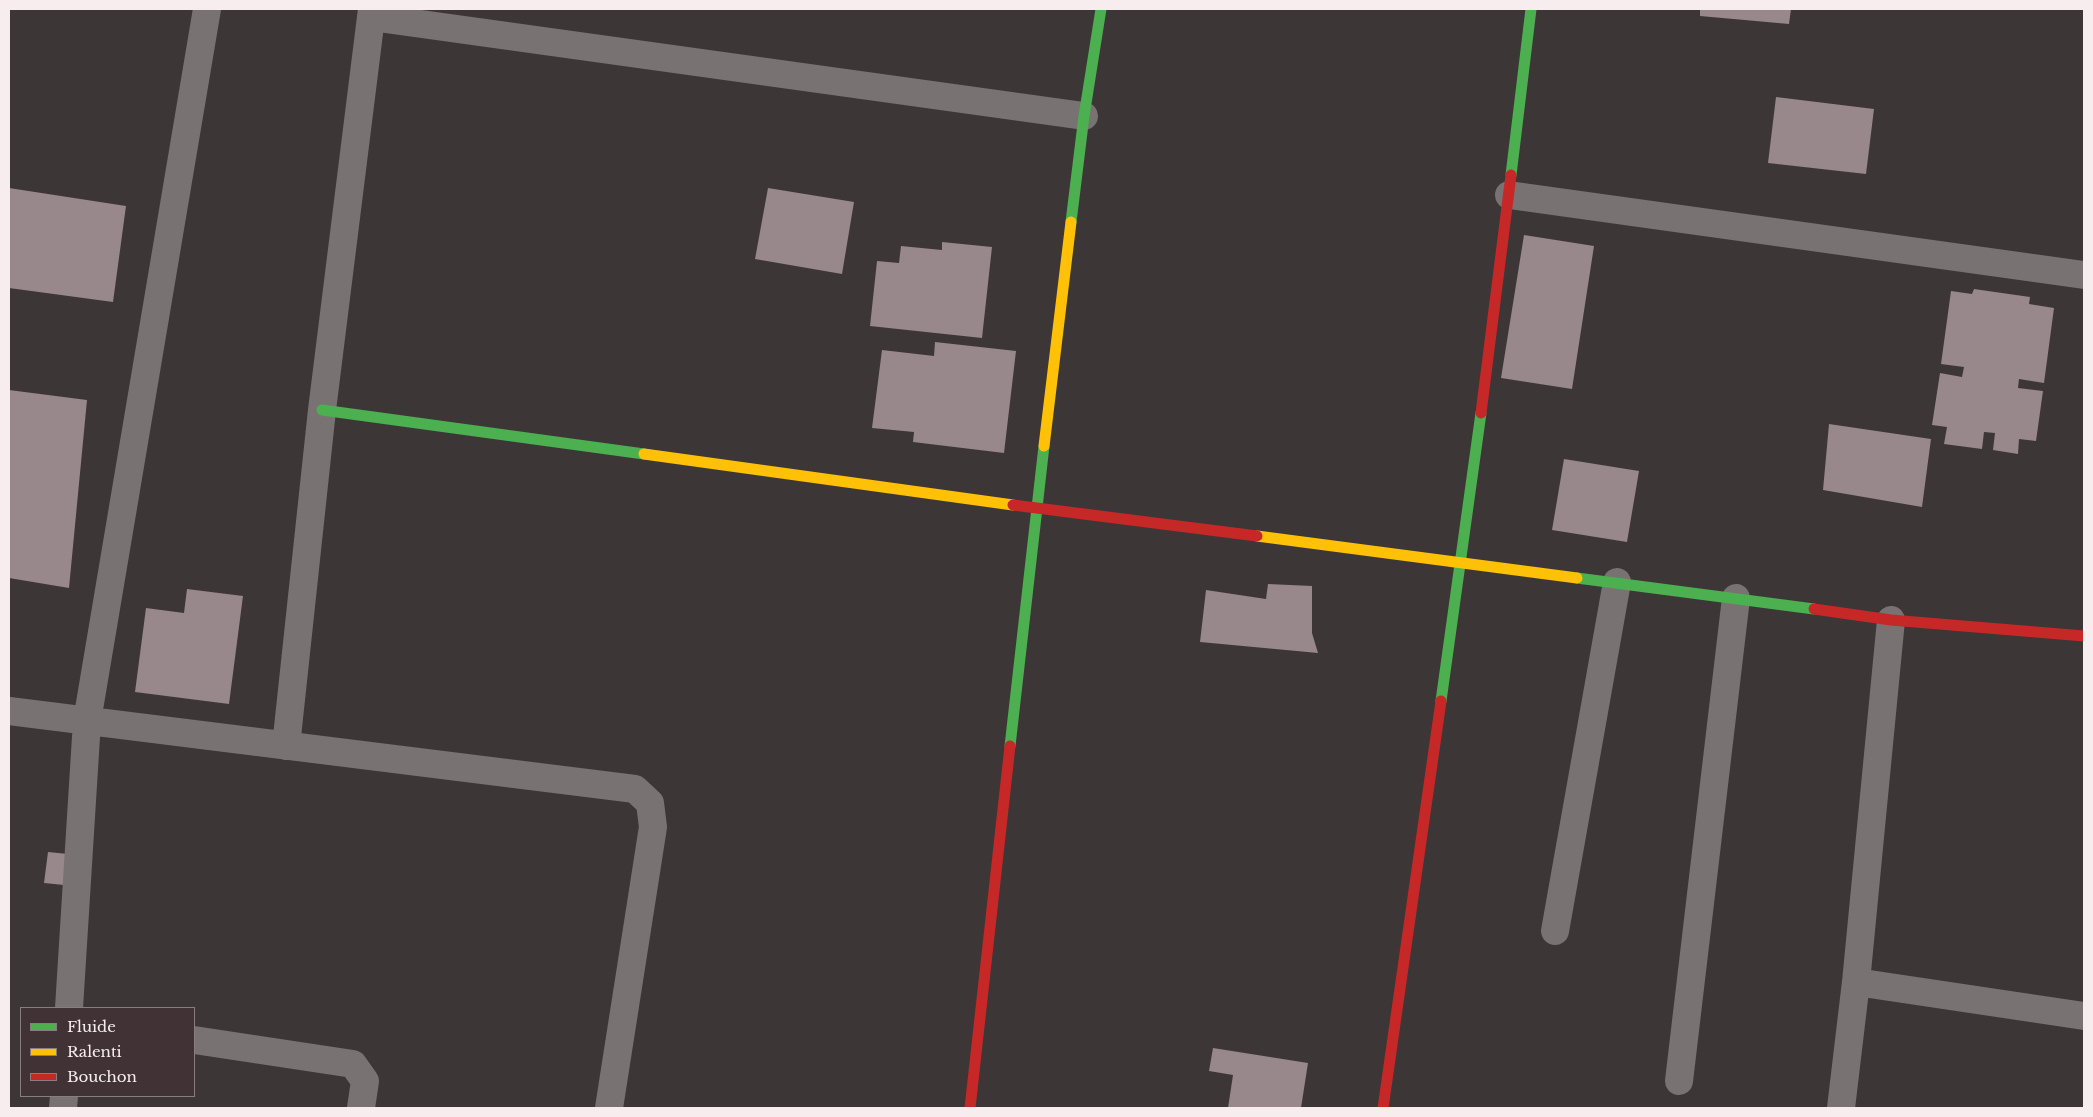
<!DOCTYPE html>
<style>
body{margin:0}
#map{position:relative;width:2093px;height:1117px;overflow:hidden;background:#3c3637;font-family:"Libre Baskerville",serif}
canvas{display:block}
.frame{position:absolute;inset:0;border:10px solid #f7edef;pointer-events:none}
.legend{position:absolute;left:20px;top:1007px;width:175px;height:90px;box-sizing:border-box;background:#403235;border:1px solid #897d7f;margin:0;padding:6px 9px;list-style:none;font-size:15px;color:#f7edef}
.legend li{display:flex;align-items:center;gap:10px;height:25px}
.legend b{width:25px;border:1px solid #897d7f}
</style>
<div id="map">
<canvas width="2093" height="1117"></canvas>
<div class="frame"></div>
<ul class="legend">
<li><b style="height:6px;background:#4caf50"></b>Fluide</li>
<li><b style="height:6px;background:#ffc107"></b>Ralenti</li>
<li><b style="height:6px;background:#c62828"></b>Bouchon</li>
</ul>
</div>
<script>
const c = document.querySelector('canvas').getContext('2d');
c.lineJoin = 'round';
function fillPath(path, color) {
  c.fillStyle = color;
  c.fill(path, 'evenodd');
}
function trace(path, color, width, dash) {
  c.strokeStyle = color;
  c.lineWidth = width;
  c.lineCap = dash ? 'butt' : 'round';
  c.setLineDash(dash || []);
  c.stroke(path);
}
const building = new Path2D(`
 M 1700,9 L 1791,9 L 1789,24 L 1700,16 Z
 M 1776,97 L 1874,109 L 1866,174 L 1768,163 Z
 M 9,188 L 126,206 L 113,302 L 9,288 Z
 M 768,188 L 854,202 L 842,274 L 755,259 Z
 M 1524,235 L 1594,246 L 1572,389 L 1501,378 Z
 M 942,242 L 992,247 L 982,338 L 870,326 L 877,261 L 899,263 L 901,246 L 942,250 Z
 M 1974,289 L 2030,297 L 2029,304 L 2054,308 L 2044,383 L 2019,379 L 2018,388 L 2043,391 L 2036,441 L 2019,439 L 2018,454 L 1993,450 L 1995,433 L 1984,432 L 1982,449 L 1944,444 L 1947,427 L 1932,425 L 1940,373 L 1962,377 L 1964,367 L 1941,364 L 1951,291 L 1972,294 Z
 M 935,342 L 1016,351 L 1004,453 L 913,442 L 914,432 L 872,428 L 882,350 L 934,356 Z
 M 9,390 L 87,400 L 69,588 L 9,578 Z
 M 1829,424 L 1931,439 L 1922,507 L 1823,490 Z
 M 1564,459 L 1639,471 L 1627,542 L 1552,530 Z
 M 1268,584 L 1312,586 L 1312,633 L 1318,653 L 1200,642 L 1206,590 L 1266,599 Z
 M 187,589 L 243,596 L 229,704 L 135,692 L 146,608 L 184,613 Z
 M 48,852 L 68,854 L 64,885 L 44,883 Z
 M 1213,1048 L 1308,1063 L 1301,1108 L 1228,1108 L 1233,1075 L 1209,1071 Z`);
const street = new Path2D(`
 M 371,17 L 1084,116
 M 1509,195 L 2084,275
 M 9,711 L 635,789 L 650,803 L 653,827 L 609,1108
 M 286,746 L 322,410 L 372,9
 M 1555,931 L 1617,582
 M 1856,982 L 2084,1016
 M 69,1008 L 87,721 L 207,9
 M 194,1040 L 353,1064 L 365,1081 L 361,1108
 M 1679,1081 L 1736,598
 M 63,1108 L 64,1096
 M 1841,1108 L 1856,982 L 1891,620`);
const fast = new Path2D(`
 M 1511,175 L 1531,9
 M 1071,222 L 1084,116 L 1101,9
 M 322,410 L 644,454
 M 1577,578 L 1814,609
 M 1441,701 L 1481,413
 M 1010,746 L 1044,446`);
const slow = new Path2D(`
 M 1044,446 L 1071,222
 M 644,454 L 1013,505
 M 1257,536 L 1577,578`);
const jam = new Path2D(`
 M 1481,413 L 1511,175
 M 1013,505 L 1257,536
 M 1814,609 L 1891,620 L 2084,636
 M 970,1108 L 1010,746
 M 1383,1108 L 1441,701`);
fillPath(building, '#98878b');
trace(street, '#787273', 28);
trace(fast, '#4caf50', 11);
trace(slow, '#ffc107', 11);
trace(jam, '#c62828', 11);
</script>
